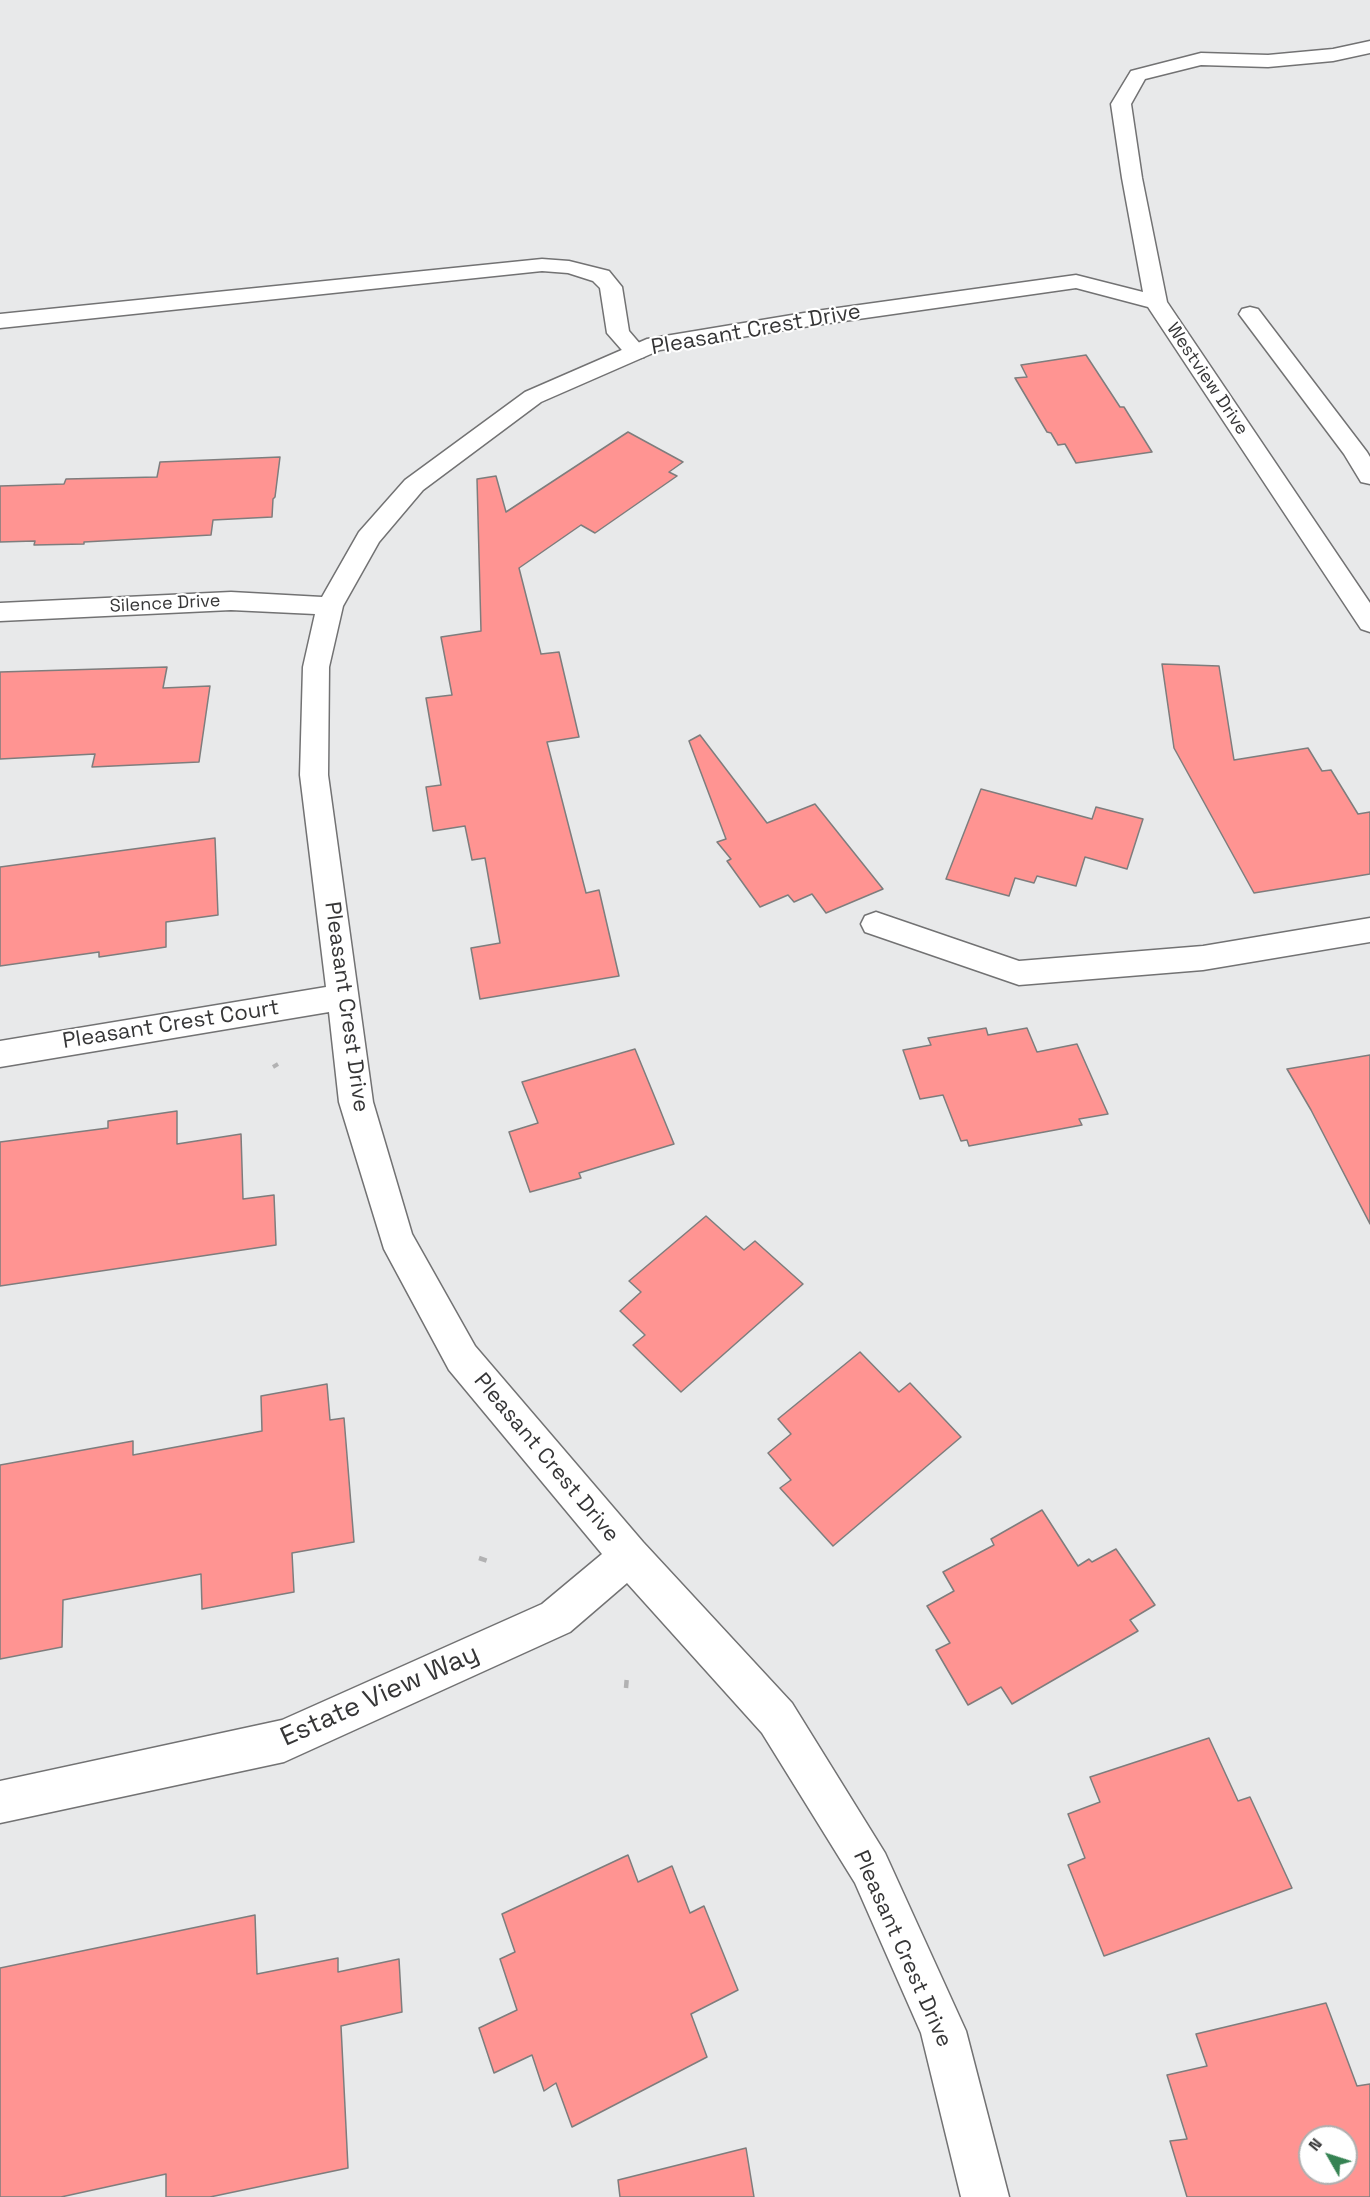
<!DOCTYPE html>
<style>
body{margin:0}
#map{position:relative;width:1370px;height:2197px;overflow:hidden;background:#e8e9ea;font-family:"Space Grotesk",sans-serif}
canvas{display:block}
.north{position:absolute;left:1298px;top:2125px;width:60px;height:60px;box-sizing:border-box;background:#fff;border:2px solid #afafaf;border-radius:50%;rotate:309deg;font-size:16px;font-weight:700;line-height:24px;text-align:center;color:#363637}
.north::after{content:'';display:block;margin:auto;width:21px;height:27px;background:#368353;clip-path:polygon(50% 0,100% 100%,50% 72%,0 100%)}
</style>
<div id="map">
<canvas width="1370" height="2197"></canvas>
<div class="north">N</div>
</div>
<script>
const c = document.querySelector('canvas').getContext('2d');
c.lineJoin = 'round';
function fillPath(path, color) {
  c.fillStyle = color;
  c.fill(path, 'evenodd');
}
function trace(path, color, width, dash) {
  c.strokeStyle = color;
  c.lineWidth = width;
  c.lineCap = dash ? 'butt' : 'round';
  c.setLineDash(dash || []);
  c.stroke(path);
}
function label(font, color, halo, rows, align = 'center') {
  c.font = font + ' "Space Grotesk",sans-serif';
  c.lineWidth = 4.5;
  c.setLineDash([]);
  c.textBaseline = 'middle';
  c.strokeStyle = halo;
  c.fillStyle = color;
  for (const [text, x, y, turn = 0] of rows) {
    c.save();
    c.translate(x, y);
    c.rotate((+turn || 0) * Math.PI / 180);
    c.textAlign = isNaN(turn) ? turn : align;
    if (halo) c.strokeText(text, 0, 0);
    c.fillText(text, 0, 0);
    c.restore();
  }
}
const building = new Path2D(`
 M 1086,355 L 1120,407 L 1124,407 L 1152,452 L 1076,463 L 1065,444 L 1058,445 L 1051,433 L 1047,432 L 1015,378 L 1027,377 L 1021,365 Z
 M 628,432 L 683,462 L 669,472 L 677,476 L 595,533 L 581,525 L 519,568 L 541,654 L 559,652 L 579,737 L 547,742 L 586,893 L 599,890 L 619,976 L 480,999 L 471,948 L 500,943 L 485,858 L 472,860 L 465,826 L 433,831 L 426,787 L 441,785 L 426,698 L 452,695 L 441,637 L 481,631 L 477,479 L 496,476 L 506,512 Z
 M 280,457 L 275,497 L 273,499 L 272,517 L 213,520 L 211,535 L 84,542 L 84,544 L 34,545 L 35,541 L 0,542 L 0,486 L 64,484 L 66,479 L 157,477 L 160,462 Z
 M 1162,664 L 1219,666 L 1234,760 L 1308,748 L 1322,771 L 1331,770 L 1358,814 L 1370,812 L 1370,874 L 1254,893 L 1174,748 Z
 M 167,667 L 163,688 L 210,686 L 199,762 L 92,767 L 95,754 L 0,759 L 0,672 Z
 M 700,735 L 767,823 L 815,804 L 883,889 L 826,913 L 812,894 L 794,902 L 788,895 L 760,907 L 727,861 L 731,859 L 717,842 L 726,839 L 689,741 Z
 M 981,789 L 1092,819 L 1096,807 L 1143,819 L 1127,869 L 1085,857 L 1076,886 L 1037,876 L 1034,883 L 1015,878 L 1009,896 L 946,879 Z
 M 215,838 L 218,915 L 166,922 L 166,947 L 99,957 L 99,952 L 0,966 L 0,867 Z
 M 986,1028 L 988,1035 L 1027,1028 L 1037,1052 L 1077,1044 L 1108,1114 L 1079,1119 L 1082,1125 L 969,1146 L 967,1140 L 961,1141 L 943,1095 L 920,1099 L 903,1050 L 931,1045 L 928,1038 Z
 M 635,1049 L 674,1144 L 579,1173 L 581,1178 L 530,1192 L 509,1132 L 538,1123 L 522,1082 Z
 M 1370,1055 L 1370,1224 L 1311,1110 L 1287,1069 Z
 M 177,1111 L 177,1144 L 241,1134 L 243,1199 L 274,1195 L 276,1245 L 0,1286 L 0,1142 L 108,1128 L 108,1121 Z
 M 706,1216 L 744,1250 L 755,1241 L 803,1284 L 681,1392 L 633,1345 L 645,1335 L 620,1311 L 641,1292 L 629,1281 Z
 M 860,1352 L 899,1392 L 910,1383 L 961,1437 L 833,1546 L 780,1488 L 791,1480 L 768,1453 L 791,1434 L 778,1419 Z
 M 327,1384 L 330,1420 L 344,1418 L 354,1542 L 292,1553 L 294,1592 L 202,1609 L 201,1574 L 63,1600 L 62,1647 L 0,1659 L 0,1465 L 133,1441 L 133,1455 L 262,1431 L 261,1396 Z
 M 1042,1510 L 1078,1566 L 1089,1559 L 1092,1562 L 1116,1549 L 1155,1605 L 1130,1620 L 1138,1631 L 1012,1704 L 1001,1687 L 968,1705 L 936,1650 L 950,1643 L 927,1606 L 954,1591 L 943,1572 L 994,1545 L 991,1539 Z
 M 1209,1738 L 1238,1801 L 1250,1797 L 1292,1888 L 1104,1956 L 1068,1865 L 1085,1858 L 1068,1814 L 1100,1802 L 1090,1777 Z
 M 628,1855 L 638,1882 L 672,1866 L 690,1913 L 704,1906 L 738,1990 L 691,2014 L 707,2057 L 572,2127 L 556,2083 L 544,2091 L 532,2055 L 494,2073 L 479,2028 L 517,2010 L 500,1959 L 515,1952 L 502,1914 Z
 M 255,1915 L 257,1974 L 338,1958 L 338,1972 L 399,1959 L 402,2012 L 341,2026 L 348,2168 L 210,2197 L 166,2197 L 166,2174 L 61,2197 L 0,2197 L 0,1968 Z
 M 1326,2003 L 1357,2086 L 1370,2084 L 1370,2197 L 1187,2197 L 1170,2141 L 1187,2139 L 1167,2075 L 1207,2066 L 1196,2034 ZM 1310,2137 L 1346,2137 L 1346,2173 L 1310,2173 Z
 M 746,2148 L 754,2197 L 620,2197 L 618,2180 Z`);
const pathFar1 = new Path2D(`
 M 273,1067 L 278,1064`);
const path = new Path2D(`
 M 479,1558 L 488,1561
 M 626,1688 L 627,1676`);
const service = new Path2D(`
 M 542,259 L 569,261 L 609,271 L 622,287 L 629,331 L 647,352 L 644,357 L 636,359 L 628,357 L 607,333 L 600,288 L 593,281 L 568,273 L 542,271 L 0,328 L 0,314 Z
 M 1250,307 L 1258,309 L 1367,452 L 1370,457 L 1370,484 L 1361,482 L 1344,454 L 1239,314 L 1242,309 Z
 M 876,912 L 1019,961 L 1203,946 L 1370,918 L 1370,942 L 1203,970 L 1019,985 L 865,932 L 861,924 L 865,916 Z`);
const minor = new Path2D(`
 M 1370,41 L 1370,53 L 1333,61 L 1268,67 L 1201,65 L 1145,79 L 1131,104 L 1142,178 L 1167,302 L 1370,603 L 1370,632 L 1361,629 L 1148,307 L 1076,288 L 816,325 L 660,350 L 541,402 L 423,490 L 379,542 L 343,606 L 329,667 L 328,775 L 373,1102 L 412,1234 L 475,1346 L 643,1542 L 792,1703 L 885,1853 L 966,2031 L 1009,2197 L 961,2197 L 921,2033 L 855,1883 L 762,1733 L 627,1583 L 570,1632 L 284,1762 L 0,1823 L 0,1781 L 282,1720 L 542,1604 L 602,1554 L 449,1370 L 384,1249 L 339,1102 L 329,1012 L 0,1067 L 0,1041 L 326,987 L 300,775 L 303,667 L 315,614 L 231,610 L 0,621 L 0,603 L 231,592 L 322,597 L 359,532 L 405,480 L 525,392 L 647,339 L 816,311 L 1076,275 L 1143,292 L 1122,178 L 1111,104 L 1131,71 L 1201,53 L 1268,55 L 1333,49 Z`);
const farStreetnames = [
 ["Westview Drive",1207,379,56],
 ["Silence Drive",165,604,-3]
];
const streetNames = [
 ["Pleasant Crest Drive",756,330,-10],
 ["Pleasant Crest Drive",346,1007,82],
 ["Pleasant Crest Court",171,1025,-9],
 ["Pleasant Crest Drive",546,1458,50],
 ["Pleasant Crest Drive",902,1949,66]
];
const nearStreetnames = [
 ["Estate View Way",380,1696,-24]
];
fillPath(building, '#ff9492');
trace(building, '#7e7d7d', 1.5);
trace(service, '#727273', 3);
trace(minor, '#727273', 3);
trace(pathFar1, '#b2b2b3', 4, [6, 3]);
trace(path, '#b2b2b3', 4.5, [8, 4]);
fillPath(service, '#fff');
fillPath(minor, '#fff');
label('18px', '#363637', '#fff', farStreetnames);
label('22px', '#363637', '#fff', streetNames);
label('27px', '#363637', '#fff', nearStreetnames);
</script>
